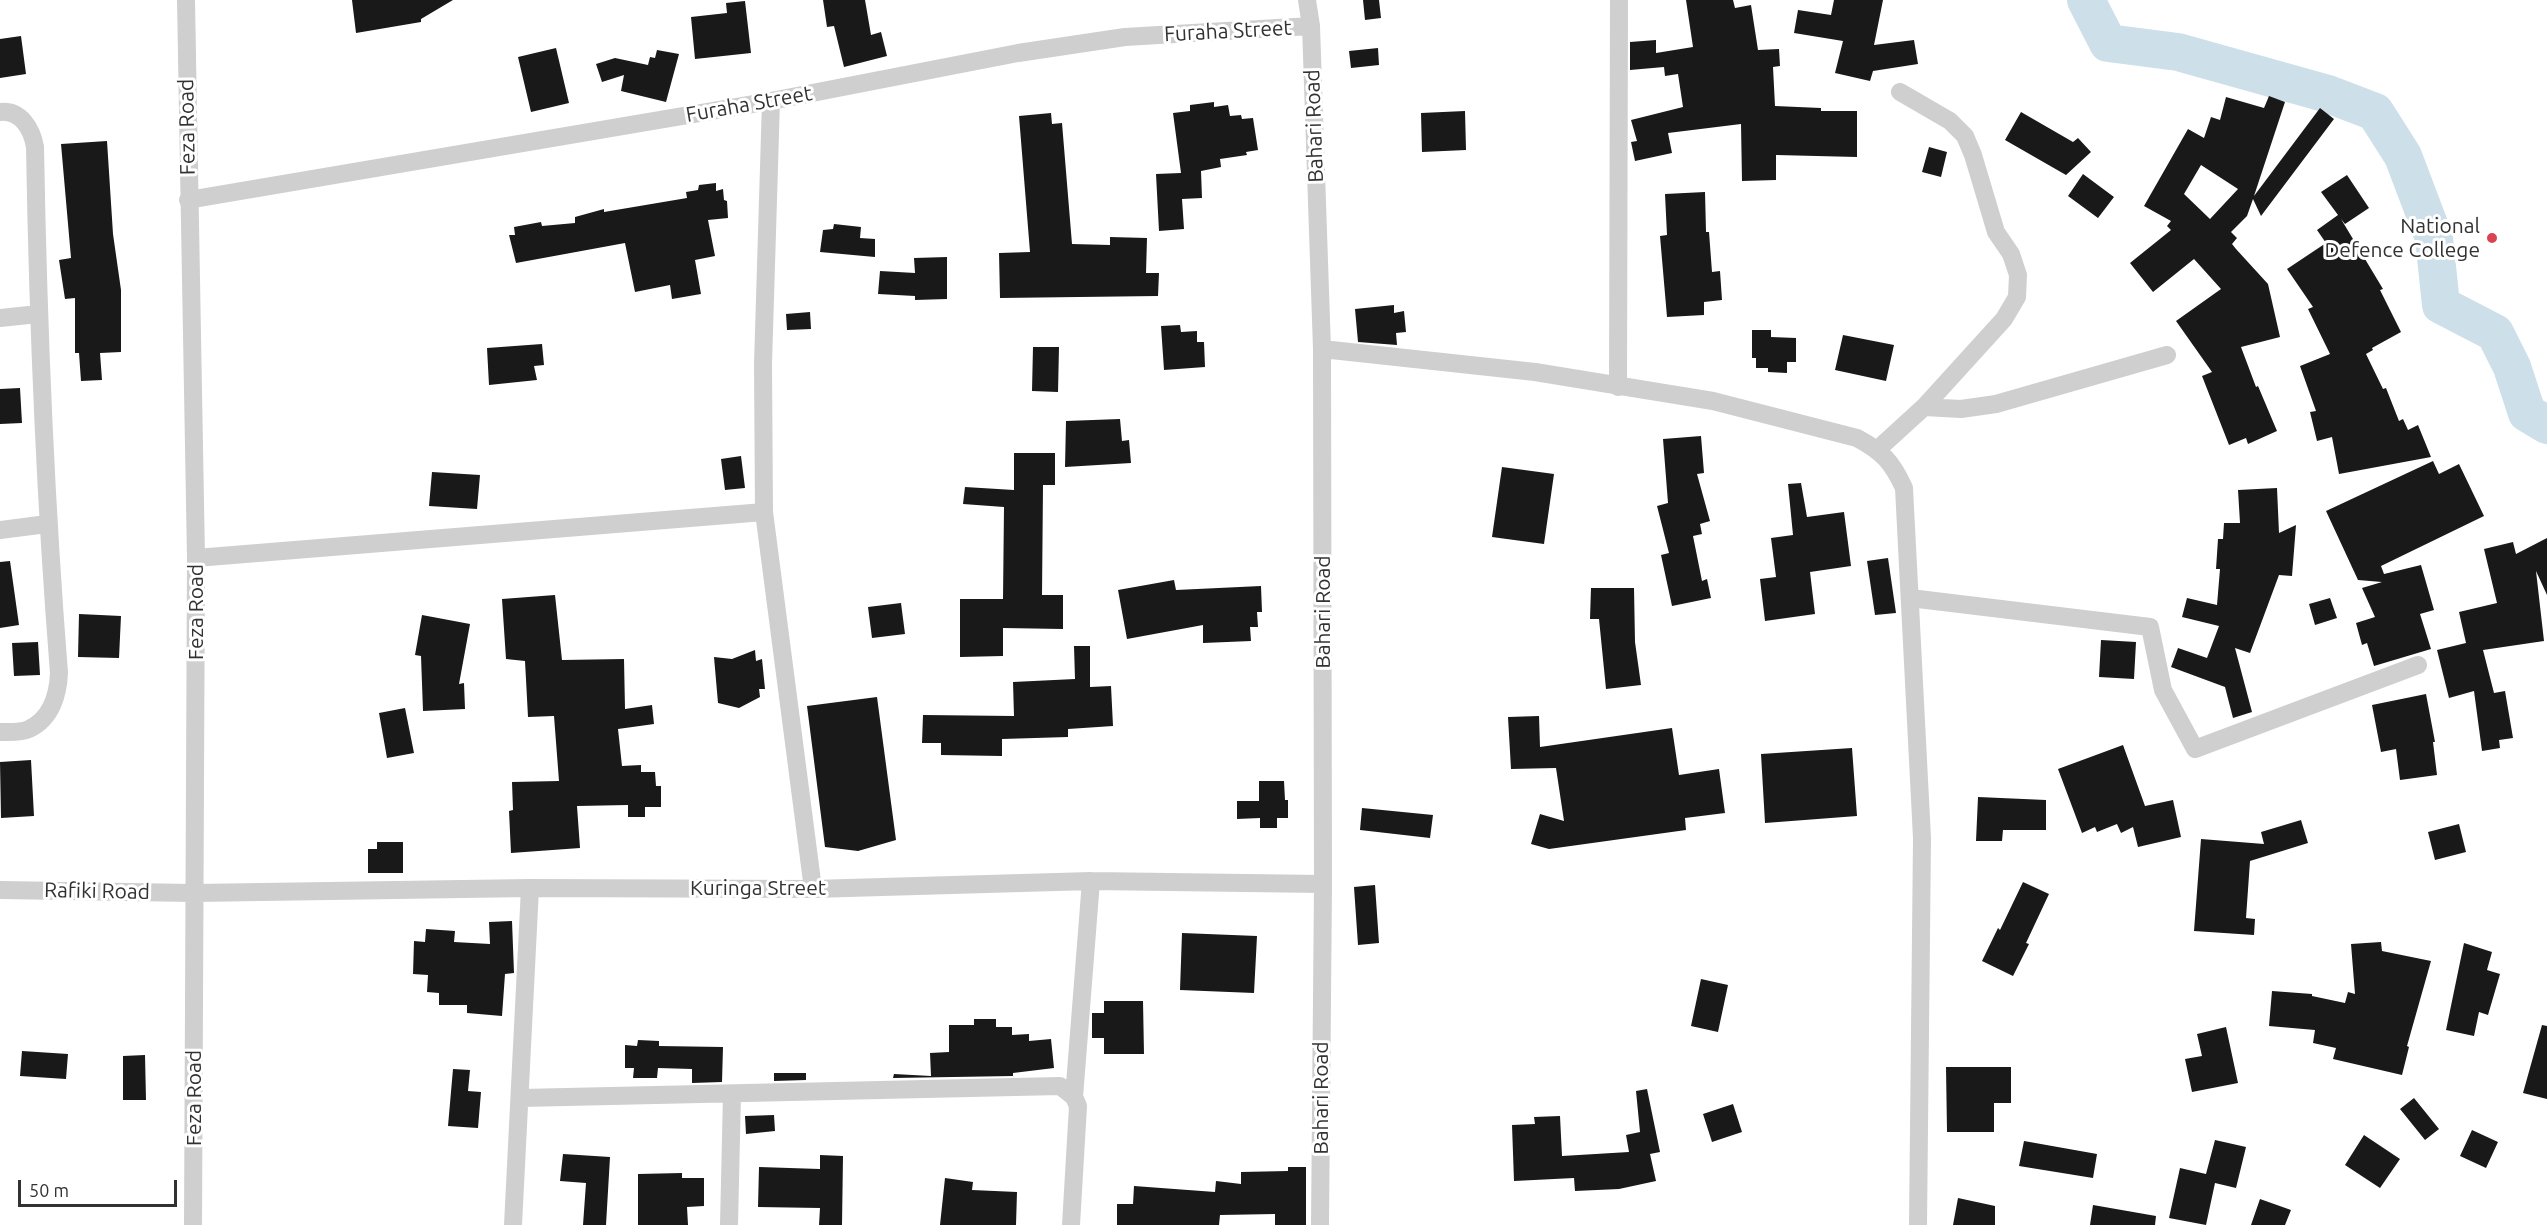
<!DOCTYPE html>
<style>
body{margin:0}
#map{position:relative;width:2547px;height:1225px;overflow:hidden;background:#fff;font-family:Ubuntu,sans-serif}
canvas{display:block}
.scale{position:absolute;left:18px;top:1180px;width:159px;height:27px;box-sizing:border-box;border:3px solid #323232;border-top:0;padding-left:8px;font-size:18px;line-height:21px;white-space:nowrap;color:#323232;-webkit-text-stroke:4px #fff;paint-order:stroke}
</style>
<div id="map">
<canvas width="2547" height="1225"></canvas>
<div class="scale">50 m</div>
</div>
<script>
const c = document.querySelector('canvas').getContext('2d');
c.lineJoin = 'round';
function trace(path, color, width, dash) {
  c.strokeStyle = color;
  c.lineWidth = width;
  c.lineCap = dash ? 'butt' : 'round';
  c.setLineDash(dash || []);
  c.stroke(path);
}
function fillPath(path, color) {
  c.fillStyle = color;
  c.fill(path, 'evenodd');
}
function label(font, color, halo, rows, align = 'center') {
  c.font = font + ' Ubuntu,sans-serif';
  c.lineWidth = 6;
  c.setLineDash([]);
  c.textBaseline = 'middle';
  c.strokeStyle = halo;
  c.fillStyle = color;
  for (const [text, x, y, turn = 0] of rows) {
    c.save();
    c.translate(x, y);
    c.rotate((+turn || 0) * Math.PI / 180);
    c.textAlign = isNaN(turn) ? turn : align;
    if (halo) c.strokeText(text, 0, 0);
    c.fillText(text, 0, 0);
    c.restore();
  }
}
const river = new Path2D(`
 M 2086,0 L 2108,43 L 2178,52 L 2328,94 L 2375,112 L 2403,156 L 2434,238 L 2441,305 L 2495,333 L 2512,367 L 2527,413 L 2547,425`);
const building = new Path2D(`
 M 352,0 L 453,0 L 421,19 L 421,22 L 356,33 Z
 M 823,0 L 865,0 L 871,35 L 881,32 L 887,56 L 844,67 L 834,26 L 827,27 Z
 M 1363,0 L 1379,0 L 1381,18 L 1365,20 Z
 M 1686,0 L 1733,0 L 1735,8 L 1751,5 L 1758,50 L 1779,49 L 1780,66 L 1773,67 L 1775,106 L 1821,108 L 1821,111 L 1857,111 L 1857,157 L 1776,155 L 1776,180 L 1742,181 L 1741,124 L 1668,133 L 1672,153 L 1635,161 L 1631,142 L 1637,141 L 1631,120 L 1683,107 L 1678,74 L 1665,76 L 1664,67 L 1630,70 L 1630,42 L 1656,40 L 1656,53 L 1693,47 Z
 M 1834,0 L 1883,0 L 1874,45 L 1914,40 L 1918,64 L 1873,71 L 1870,81 L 1835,73 L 1843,41 L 1794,33 L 1798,10 L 1831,15 Z
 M 745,1 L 751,53 L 695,59 L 691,17 L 727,13 L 726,3 Z
 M 21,36 L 26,74 L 0,78 L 0,39 Z
 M 556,48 L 569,103 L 531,112 L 518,57 Z
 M 1378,48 L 1379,65 L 1351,68 L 1349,51 Z
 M 657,50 L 679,54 L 666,102 L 621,91 L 624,75 L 602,82 L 596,64 L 615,58 L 648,65 L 650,57 L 655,58 Z
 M 2269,96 L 2285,102 L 2254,196 L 2320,108 L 2334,119 L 2261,216 L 2253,199 L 2247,216 L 2231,232 L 2237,238 L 2232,244 L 2236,249 L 2268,284 L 2280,337 L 2241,347 L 2256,387 L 2258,386 L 2277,431 L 2248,444 L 2246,438 L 2229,445 L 2202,376 L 2212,372 L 2176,321 L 2221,289 L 2194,259 L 2153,292 L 2130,263 L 2171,230 L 2167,226 L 2171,221 L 2144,206 L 2188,129 L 2204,138 L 2211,117 L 2220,120 L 2226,97 L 2264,108 ZM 2201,165 L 2238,189 L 2210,219 L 2184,194 Z
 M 1214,102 L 1214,107 L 1228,105 L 1230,116 L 1241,115 L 1242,119 L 1253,118 L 1258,150 L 1246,152 L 1247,155 L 1220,159 L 1221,167 L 1201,171 L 1202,198 L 1182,199 L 1184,229 L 1159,231 L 1156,174 L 1181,173 L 1173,113 L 1190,111 L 1190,105 Z
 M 1465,111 L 1466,150 L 1422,152 L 1421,113 Z
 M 2021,112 L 2073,142 L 2078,138 L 2091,152 L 2066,175 L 2005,140 Z
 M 1051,113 L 1052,124 L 1062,123 L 1072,244 L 1110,245 L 1110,237 L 1147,238 L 1146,273 L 1159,273 L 1158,296 L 1000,298 L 999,253 L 1030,252 L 1019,116 Z
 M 107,141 L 113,234 L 121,290 L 121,352 L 100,353 L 102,380 L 81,381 L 79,353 L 75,353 L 75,298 L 65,299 L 59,260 L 71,258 L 61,144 Z
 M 1929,147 L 1947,152 L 1941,177 L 1922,172 Z
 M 2083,174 L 2114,197 L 2098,218 L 2068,196 Z
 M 2347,175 L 2369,208 L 2345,224 L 2341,219 L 2383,289 L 2380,290 L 2401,332 L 2372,348 L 2373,350 L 2366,354 L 2383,389 L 2386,388 L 2399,421 L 2403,419 L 2408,430 L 2418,425 L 2431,457 L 2339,474 L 2332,437 L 2317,441 L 2310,412 L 2316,411 L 2300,366 L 2330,354 L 2308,309 L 2313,307 L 2287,269 L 2326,243 L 2317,230 L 2338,215 L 2321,192 Z
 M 716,183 L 716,191 L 723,189 L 724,200 L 727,201 L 728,218 L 708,220 L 715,256 L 695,260 L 701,294 L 672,299 L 670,285 L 635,292 L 625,243 L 516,263 L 509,235 L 515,235 L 514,227 L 541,222 L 542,226 L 575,223 L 575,217 L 604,209 L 604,212 L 687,198 L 686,192 L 698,190 L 699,185 Z
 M 1705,192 L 1706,232 L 1709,232 L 1712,272 L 1720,271 L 1722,300 L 1704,302 L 1704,315 L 1667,317 L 1660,236 L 1667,235 L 1665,194 Z
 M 834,224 L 861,227 L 860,238 L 875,239 L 875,257 L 820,252 L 823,230 L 833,229 Z
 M 947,257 L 947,299 L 915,300 L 915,296 L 878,294 L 880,271 L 915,273 L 914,258 Z
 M 1394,305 L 1394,313 L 1404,311 L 1406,332 L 1396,333 L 1397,345 L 1358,342 L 1355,309 Z
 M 810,312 L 811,329 L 787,330 L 786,314 Z
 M 1180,325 L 1181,332 L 1197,331 L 1197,342 L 1204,342 L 1205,367 L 1164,370 L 1161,326 Z
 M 1752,330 L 1771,330 L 1771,337 L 1796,338 L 1796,362 L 1787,362 L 1787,373 L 1768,372 L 1768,368 L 1756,368 L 1756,358 L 1752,358 Z
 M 1843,335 L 1894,345 L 1886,381 L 1835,370 Z
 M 542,344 L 544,365 L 534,366 L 537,380 L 489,385 L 487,348 Z
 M 1033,347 L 1059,347 L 1058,392 L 1032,391 Z
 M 20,388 L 22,423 L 0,424 L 0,389 Z
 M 1120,419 L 1122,441 L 1129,440 L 1131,463 L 1065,467 L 1066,421 Z
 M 1701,436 L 1704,473 L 1697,474 L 1710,521 L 1700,524 L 1702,534 L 1693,536 L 1702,581 L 1707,579 L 1711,598 L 1672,606 L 1661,555 L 1669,553 L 1657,506 L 1668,503 L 1663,439 Z
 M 1014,453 L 1055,453 L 1055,485 L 1043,485 L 1042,595 L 1063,595 L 1063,629 L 1003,628 L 1003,656 L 960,657 L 960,599 L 1003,599 L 1004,507 L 963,504 L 965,487 L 1014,490 Z
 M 741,456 L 745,488 L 725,490 L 721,459 Z
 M 2433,461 L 2439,474 L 2459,464 L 2484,516 L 2381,566 L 2384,574 L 2421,565 L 2434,610 L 2420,614 L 2431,649 L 2374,666 L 2367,643 L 2362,645 L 2356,623 L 2375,617 L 2362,588 L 2382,582 L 2358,580 L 2326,511 Z
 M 1502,467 L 1554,474 L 1544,544 L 1492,537 Z
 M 432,472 L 480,475 L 477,509 L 429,506 Z
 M 1801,483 L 1807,517 L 1844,512 L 1851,566 L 1810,572 L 1815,614 L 1765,621 L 1760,579 L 1776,577 L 1771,538 L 1793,535 L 1788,484 Z
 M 2277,488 L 2279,533 L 2296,525 L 2292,576 L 2279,575 L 2250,653 L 2235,648 L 2252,712 L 2233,718 L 2225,687 L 2171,667 L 2178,648 L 2207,658 L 2219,626 L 2182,617 L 2187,598 L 2217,605 L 2220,569 L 2216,569 L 2218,539 L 2223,539 L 2224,523 L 2240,523 L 2238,490 Z
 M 2547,538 L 2547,595 L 2536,571 L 2544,641 L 2483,650 L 2494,693 L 2505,691 L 2513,738 L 2499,740 L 2500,748 L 2482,751 L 2474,691 L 2449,698 L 2437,650 L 2466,643 L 2459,612 L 2497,603 L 2484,549 L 2513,542 L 2516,554 Z
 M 1888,558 L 1896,613 L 1875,615 L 1867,561 Z
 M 10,561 L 19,625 L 0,628 L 0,562 Z
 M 1174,580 L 1176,590 L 1261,586 L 1262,612 L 1257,612 L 1258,627 L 1250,627 L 1251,641 L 1203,643 L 1203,625 L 1127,639 L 1118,590 Z
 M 1591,588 L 1634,588 L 1635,642 L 1641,685 L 1606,689 L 1599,619 L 1590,619 Z
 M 555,595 L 562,660 L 624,659 L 625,709 L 652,705 L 654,724 L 618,729 L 622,766 L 641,765 L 641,772 L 655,772 L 656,786 L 661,786 L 661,807 L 645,807 L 645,817 L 628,817 L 628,805 L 577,806 L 580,848 L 511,853 L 509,811 L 513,810 L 512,782 L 559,781 L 554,716 L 528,717 L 525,661 L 506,659 L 502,599 Z
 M 2330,598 L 2337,618 L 2315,625 L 2309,604 Z
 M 901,603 L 905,634 L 872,638 L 868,607 Z
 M 79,614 L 121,616 L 119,658 L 78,657 Z
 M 422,615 L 470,624 L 459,684 L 464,683 L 465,709 L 423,711 L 421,656 L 415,655 Z
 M 2101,640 L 2136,642 L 2134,679 L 2099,677 Z
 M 38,642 L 40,675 L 14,676 L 12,643 Z
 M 1074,646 L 1090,646 L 1090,687 L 1111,686 L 1113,726 L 1068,729 L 1068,737 L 1002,739 L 1002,756 L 941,755 L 941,743 L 922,743 L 923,715 L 1014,716 L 1013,682 L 1075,679 Z
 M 755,650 L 756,661 L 762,659 L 765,689 L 759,689 L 760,697 L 739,708 L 718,703 L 714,657 L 732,659 Z
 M 2426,694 L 2435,742 L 2433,742 L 2437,775 L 2400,780 L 2396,749 L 2381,752 L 2372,705 Z
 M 877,697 L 896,840 L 858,851 L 825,847 L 807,706 Z
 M 405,708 L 414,753 L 387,758 L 379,713 Z
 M 1539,716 L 1540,747 L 1672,728 L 1679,775 L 1719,769 L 1725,813 L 1685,818 L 1686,830 L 1549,849 L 1531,844 L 1540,814 L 1564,821 L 1556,768 L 1511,769 L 1508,717 Z
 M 2123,745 L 2145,806 L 2173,800 L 2181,837 L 2138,847 L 2133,827 L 2121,833 L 2117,824 L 2097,832 L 2095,827 L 2082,833 L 2058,769 Z
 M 1852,748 L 1857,816 L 1765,823 L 1761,754 Z
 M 31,760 L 34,816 L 1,818 L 0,762 Z
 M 1259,781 L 1284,781 L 1285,800 L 1288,800 L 1288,818 L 1277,818 L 1277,828 L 1260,828 L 1260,818 L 1237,819 L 1237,801 L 1259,801 Z
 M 1978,797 L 2046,800 L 2046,830 L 2003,830 L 2002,841 L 1976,841 Z
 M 1362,808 L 1433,815 L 1430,838 L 1360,830 Z
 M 2301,820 L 2308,843 L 2250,861 L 2246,918 L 2255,919 L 2254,935 L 2194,931 L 2201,839 L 2264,844 L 2261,832 Z
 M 2459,824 L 2466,852 L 2435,860 L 2428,832 Z
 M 377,842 L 403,842 L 403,873 L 368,873 L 368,849 L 377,849 Z
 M 2023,882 L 2049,894 L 2026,943 L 2029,944 L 2013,976 L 1982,961 L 1998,928 L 2000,930 Z
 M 1375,885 L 1379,943 L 1358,945 L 1354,887 Z
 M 512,921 L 514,973 L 505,974 L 502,1016 L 467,1013 L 467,1005 L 439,1005 L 439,993 L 427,992 L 428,975 L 413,974 L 414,941 L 425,942 L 426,929 L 455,931 L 454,942 L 490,944 L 489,922 Z
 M 1182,933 L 1257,936 L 1254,993 L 1180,990 Z
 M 2381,942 L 2382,951 L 2431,961 L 2407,1046 L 2409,1047 L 2402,1075 L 2333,1059 L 2336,1048 L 2313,1043 L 2315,1030 L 2269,1026 L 2272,991 L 2312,994 L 2312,996 L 2345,1003 L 2348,992 L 2355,994 L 2351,944 Z
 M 2464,943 L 2492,952 L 2487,970 L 2500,974 L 2488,1015 L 2479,1012 L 2474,1036 L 2446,1030 Z
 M 1701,979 L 1728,985 L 1718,1032 L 1691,1026 Z
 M 1104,1001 L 1143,1001 L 1144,1054 L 1104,1054 L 1104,1038 L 1092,1038 L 1092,1013 L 1104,1013 Z
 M 974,1019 L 996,1019 L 996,1027 L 1012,1027 L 1012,1035 L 1029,1034 L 1029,1041 L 1051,1039 L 1054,1068 L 1013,1073 L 1013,1076 L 893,1078 L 894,1074 L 931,1076 L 930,1053 L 949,1052 L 949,1025 L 974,1025 Z
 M 2542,1025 L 2547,1026 L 2547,1099 L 2523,1093 Z
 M 2226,1027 L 2238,1083 L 2192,1092 L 2185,1059 L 2202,1056 L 2197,1034 Z
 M 638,1040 L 659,1041 L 659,1046 L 723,1047 L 722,1082 L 692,1083 L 692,1069 L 658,1068 L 657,1078 L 633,1078 L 634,1068 L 625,1068 L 625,1045 L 637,1046 Z
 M 22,1051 L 68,1054 L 66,1079 L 20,1076 Z
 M 145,1055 L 146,1100 L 123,1100 L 123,1056 Z
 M 1946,1067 L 2011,1067 L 2011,1103 L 1994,1103 L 1994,1132 L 1947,1132 Z
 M 453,1069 L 470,1070 L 468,1091 L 481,1092 L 478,1128 L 448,1126 Z
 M 774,1073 L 806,1073 L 806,1080 L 774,1081 Z
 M 1647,1089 L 1660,1152 L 1650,1154 L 1656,1181 L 1619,1189 L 1575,1191 L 1574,1178 L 1514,1181 L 1512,1125 L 1535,1124 L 1534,1117 L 1560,1116 L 1562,1156 L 1629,1152 L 1626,1135 L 1640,1132 L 1636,1091 Z
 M 2414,1098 L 2439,1129 L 2425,1140 L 2400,1109 Z
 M 1733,1104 L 1742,1132 L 1712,1142 L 1703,1114 Z
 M 774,1115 L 775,1131 L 746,1134 L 745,1116 Z
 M 2472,1130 L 2498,1142 L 2486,1168 L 2460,1156 Z
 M 2364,1135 L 2400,1159 L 2380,1188 L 2345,1165 Z
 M 2215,1140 L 2246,1147 L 2236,1188 L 2215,1183 L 2206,1225 L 2169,1218 L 2180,1168 L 2206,1174 Z
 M 2024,1141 L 2097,1154 L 2093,1178 L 2019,1166 Z
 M 563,1154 L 610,1157 L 606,1225 L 583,1225 L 586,1183 L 560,1181 Z
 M 820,1155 L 843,1156 L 842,1225 L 819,1225 L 820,1208 L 758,1207 L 759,1167 L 820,1169 Z
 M 1288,1167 L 1306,1167 L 1306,1225 L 1275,1225 L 1275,1214 L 1220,1215 L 1219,1225 L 1117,1225 L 1117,1204 L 1133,1204 L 1134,1186 L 1215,1192 L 1216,1181 L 1241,1184 L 1241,1172 L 1288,1171 Z
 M 682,1173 L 682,1178 L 704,1178 L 704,1206 L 687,1207 L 688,1225 L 638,1225 L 638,1174 Z
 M 945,1178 L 973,1182 L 972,1190 L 1017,1192 L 1016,1225 L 940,1225 Z
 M 1958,1198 L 1995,1206 L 1995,1225 L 1953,1225 Z
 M 2260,1199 L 2291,1210 L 2285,1225 L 2251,1225 Z
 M 2093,1205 L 2156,1216 L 2155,1225 L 2090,1225 Z`);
const minor = new Path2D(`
 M 186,0 L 196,558 L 193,1225
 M 1307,0 L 1311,26 L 1322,349 L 1323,884 L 1320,1225
 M 771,101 L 763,364 L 764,512 L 813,889
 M 0,112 C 21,110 32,129 35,147 C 38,322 45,497 59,673 C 58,695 51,719 29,729 C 21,733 9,732 0,732
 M 188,200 L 771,101 L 1018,53 L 1125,37 L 1311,26
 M 0,318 L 38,314
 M 1322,349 L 1535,372 L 1713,401 L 1857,438 C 1883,452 1892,462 1904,488 L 1922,838 L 1918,1225
 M 1618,387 L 1619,0
 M 1924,407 L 1961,409 L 1996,404 L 2167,355
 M 1878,449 L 1924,407 L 2004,319 L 2017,297 L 2018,275 L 2011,254 L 1996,232 L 1973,155 L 1965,136 L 1950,121 L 1900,92
 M 0,530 L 47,524
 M 196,558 L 764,512
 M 1910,598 L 2150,627 L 2163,690 L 2195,749 L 2418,665
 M 0,890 L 194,893 L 530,888 L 813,889 L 1091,881 L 1323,884
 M 1074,1097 L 1091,881
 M 521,1098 L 1060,1086 L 1074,1097 L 1078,1106 L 1071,1225
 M 513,1225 L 530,888
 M 729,1225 L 732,1094`);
const markers = [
 [2492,238,6,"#d94452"]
];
const streetNames = [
 ["Furaha Street",1228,31,-3],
 ["Furaha Street",749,104,-10],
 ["Bahari Road",1314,126,-92],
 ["Feza Road",187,127,-91],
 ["Feza Road",196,612,-90],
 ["Bahari Road",1323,612,-90],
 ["Kuringa Street",758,888],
 ["Rafiki Road",97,891,1],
 ["Feza Road",194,1098,-90],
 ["Bahari Road",1321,1098,-90]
];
const poiNames = [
 ["National",2480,226],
 ["Defence College",2480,250]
];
trace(river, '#cddfe9', 38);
fillPath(building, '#191919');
trace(minor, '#cfcfcf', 18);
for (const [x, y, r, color] of markers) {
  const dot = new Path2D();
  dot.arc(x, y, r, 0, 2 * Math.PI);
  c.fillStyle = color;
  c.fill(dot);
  trace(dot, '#fff', 2);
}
label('21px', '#323232', '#fff', streetNames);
label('21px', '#323232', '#fff', poiNames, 'right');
</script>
